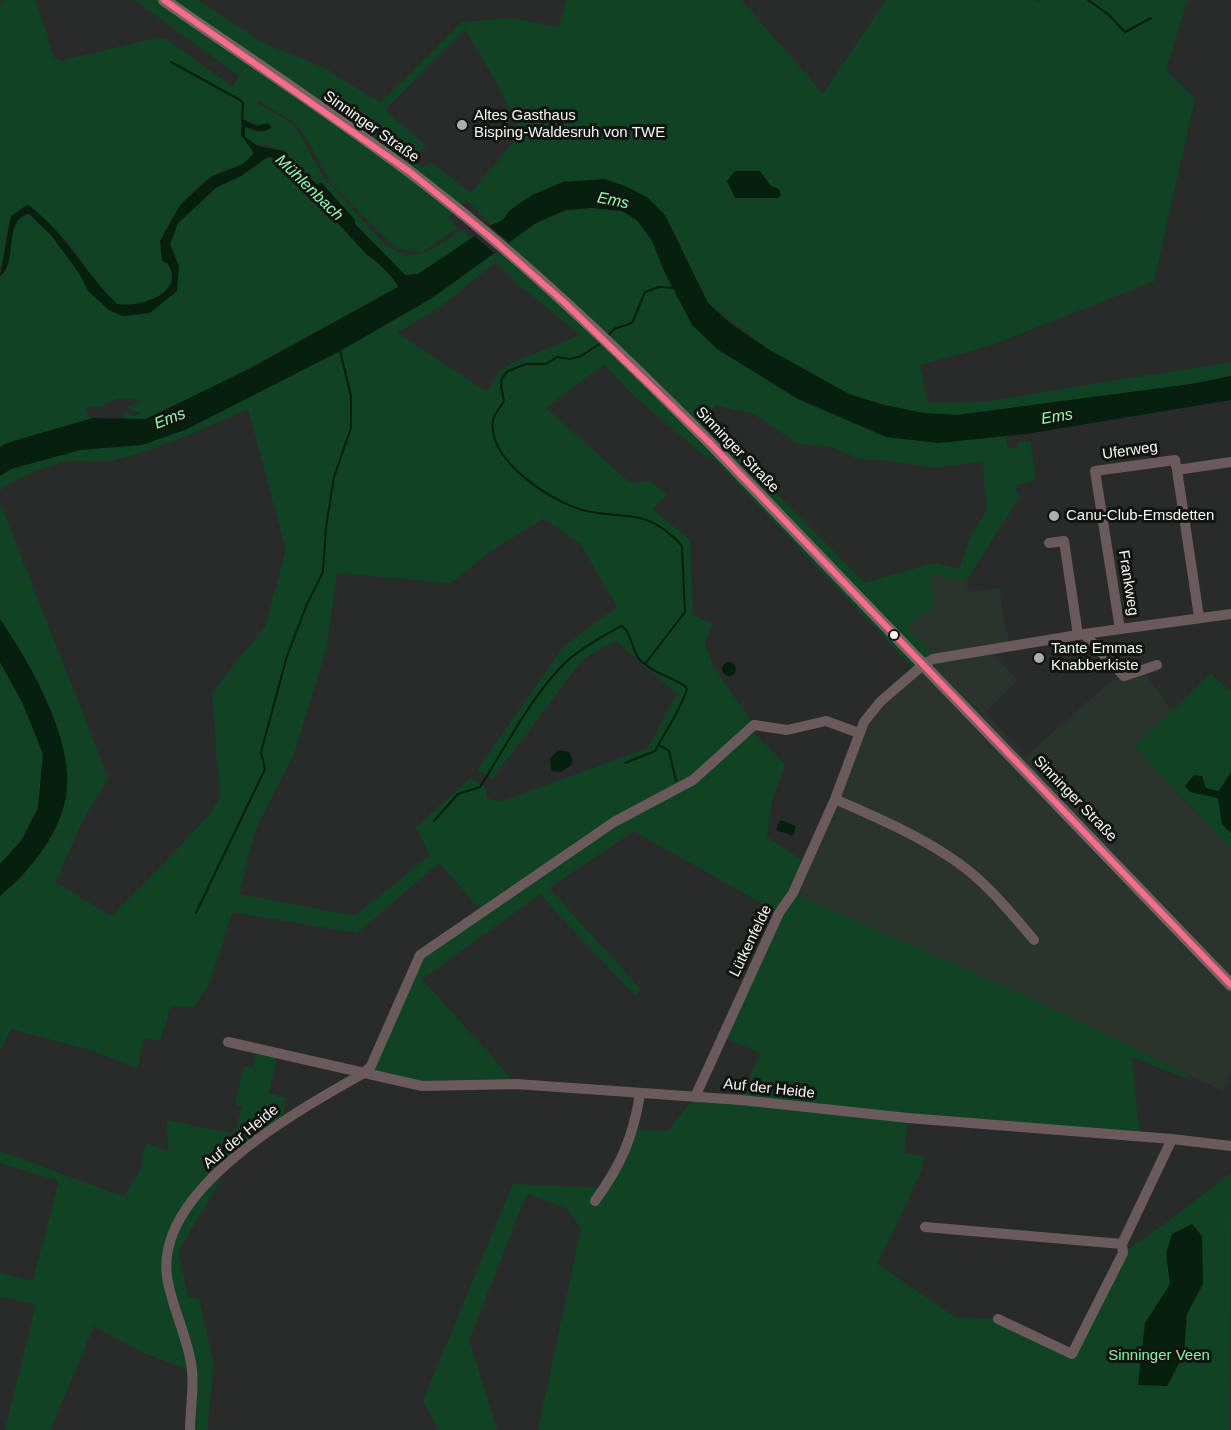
<!DOCTYPE html>
<meta charset="utf-8">
<style>
body{margin:0}
canvas{display:block;background:#292b2a}
</style>
<canvas width="1231" height="1430"></canvas>
<script>
const c = document.querySelector('canvas').getContext('2d');
c.lineJoin = 'round';
function fillPath(path, color) {
  c.fillStyle = color;
  c.fill(path, 'evenodd');
}
function trace(path, color, width, dash) {
  c.strokeStyle = color;
  c.lineWidth = width;
  c.lineCap = dash ? 'butt' : 'round';
  c.setLineDash(dash || []);
  c.stroke(path);
}
function label(font, color, halo, rows, align = 'center') {
  c.font = font + ' Arial,sans-serif';
  c.lineWidth = 6;
  c.setLineDash([]);
  c.textBaseline = 'middle';
  c.strokeStyle = halo;
  c.fillStyle = color;
  for (const [text, x, y, turn = 0] of rows) {
    c.save();
    c.translate(x, y);
    c.rotate((+turn || 0) * Math.PI / 180);
    c.textAlign = isNaN(turn) ? turn : align;
    if (halo) c.strokeText(text, 0, 0);
    c.fillText(text, 0, 0);
    c.restore();
  }
}
const built = new Path2D(`
 M 932,575 L 966,581 L 969,592 L 999,588 L 1009,647 L 989,650 L 1018,680 L 986,712 L 1025,757 L 1110,682 L 1143,671 L 1172,711 L 1134,747 L 1231,849 L 1231,1070 L 1223,1091 L 1030,998 L 793,893 L 864,722 L 933,654 L 907,627 Z`);
const green = new Path2D(`
 M 5,0 L 36,0 L 53,56 L 60,61 L 152,39 L 166,39 L 233,87 L 239,76 L 135,0 L 198,0 L 263,43 L 323,67 L 380,103 L 462,22 L 511,18 L 559,27 L 566,0 L 741,0 L 823,94 L 886,0 L 1035,0 L 1039,3 L 1040,0 L 1187,0 L 1166,70 L 1195,99 L 1154,281 L 992,345 L 920,365 L 928,403 L 982,402 L 1231,362 L 1231,376 L 1191,384 L 957,415 L 924,413 L 884,405 L 849,394 L 768,349 L 708,303 L 689,270 L 676,235 L 647,197 L 627,187 L 605,179 L 563,182 L 532,195 L 508,213 L 503,220 L 491,225 L 467,200 L 448,218 L 458,228 L 422,252 L 395,248 L 333,185 L 303,133 L 294,122 L 258,100 L 257,103 L 290,122 L 298,131 L 323,177 L 386,246 C 415,265 437,248 461,230 L 472,239 L 418,274 L 405,275 L 306,173 C 288,159 279,143 255,145 L 245,137 L 245,127 L 256,132 L 263,131 L 262,126 L 243,119 L 241,135 L 254,153 C 242,168 229,167 214,175 C 181,193 173,224 162,257 C 163,264 170,262 171,272 C 173,301 139,308 117,304 L 93,279 L 73,247 L 31,206 L 24,205 C 1,227 7,234 3,264 L 0,266 L 0,5 ZM 465,29 L 497,83 L 521,133 L 471,193 L 434,164 L 430,163 L 422,167 L 407,155 L 414,156 L 426,146 L 385,110 Z
 M 268,157 L 279,159 L 367,255 C 376,260 396,279 398,287 L 189,400 L 145,419 L 124,420 L 125,411 L 134,416 L 141,413 L 127,408 L 139,401 L 135,399 L 137,395 L 133,399 C 119,398 112,398 102,407 L 86,407 L 90,418 L 93,418 L 10,442 L 0,447 L 0,276 C 15,260 6,218 29,214 L 51,235 L 79,273 C 83,282 88,288 95,295 C 123,327 145,318 174,293 L 174,254 L 170,244 L 178,223 L 217,187 L 241,176 Z
 M 591,208 L 622,211 L 637,220 L 652,241 L 665,273 L 717,349 L 798,399 L 938,443 L 1005,436 L 1008,449 L 1018,447 L 1017,443 L 1030,441 L 1036,480 L 1015,486 L 1019,498 L 966,581 L 932,575 L 934,605 L 907,627 L 933,654 L 916,671 L 710,455 L 707,458 L 633,395 L 604,364 L 546,408 L 630,483 L 650,481 L 667,495 L 652,509 L 690,540 L 693,616 L 712,623 L 705,642 L 712,665 L 754,725 L 754,734 L 785,764 L 772,801 L 767,837 L 806,863 L 793,893 L 1031,998 L 1189,1075 L 1187,1079 L 1132,1057 L 1140,1136 L 908,1118 L 904,1153 L 924,1157 L 921,1172 L 877,1264 L 955,1317 L 998,1319 L 1072,1354 L 1123,1253 L 1170,1220 L 1231,1173 L 1230,1430 L 538,1430 L 581,1228 L 567,1209 L 527,1193 L 469,1340 L 497,1430 L 439,1430 L 423,1401 L 513,1184 L 605,1188 L 634,1130 L 668,1131 L 695,1097 L 741,1100 L 760,1053 L 722,1037 L 779,913 L 634,831 L 549,888 L 640,989 L 635,996 L 540,894 L 422,979 L 516,1084 L 422,1086 L 364,1073 L 420,955 L 483,912 L 439,863 L 357,933 L 232,912 L 210,982 L 194,1007 L 171,1006 L 160,1041 L 144,1038 L 138,1068 L 87,1049 L 11,1029 L 0,1051 L 0,896 L 22,877 L 55,830 L 67,789 L 42,692 L 0,619 L 0,503 L 108,778 L 83,820 L 55,882 L 111,916 L 160,868 L 211,813 L 220,797 L 212,693 L 265,627 L 286,550 L 248,408 C 205,429 161,448 114,460 C 99,463 83,459 68,461 C 50,463 14,479 0,490 L 0,476 L 11,469 L 80,450 L 142,445 L 187,429 L 340,351 L 432,298 L 536,223 L 566,210 ZM 496,262 L 520,286 L 581,335 L 512,363 L 498,373 L 487,392 L 397,333 L 441,306 ZM 715,405 L 754,414 L 799,444 L 831,447 L 859,459 L 892,461 L 935,468 L 983,461 L 987,510 L 969,540 L 960,569 L 934,563 L 865,583 L 704,420 ZM 544,518 L 580,543 L 617,607 L 564,646 L 477,770 L 492,779 L 582,660 L 615,640 L 677,694 L 648,748 L 500,802 L 486,798 L 486,788 L 471,778 L 416,827 L 430,855 L 355,916 L 239,894 L 256,828 L 293,756 L 326,650 L 337,573 L 451,583 L 491,551 Z
 M 0,662 L 23,704 L 43,753 L 38,808 L 21,841 L 0,864 Z
 M 1211,674 L 1231,692 L 1231,772 L 1218,793 L 1222,824 L 1231,833 L 1231,849 L 1134,746 Z
 M 257,1049 L 278,1053 L 268,1093 L 286,1098 L 282,1121 L 217,1172 L 220,1180 L 178,1252 L 188,1297 L 199,1299 L 214,1365 L 207,1430 L 190,1430 L 192,1371 L 144,1353 L 94,1326 L 50,1430 L 5,1430 L 36,1304 L 0,1297 L 0,1273 L 33,1281 L 59,1181 L 0,1163 L 0,1151 L 124,1197 L 141,1169 L 146,1143 L 168,1152 L 167,1120 L 235,1134 L 242,1107 L 235,1105 L 244,1066 L 253,1068 Z`);
const water = new Path2D(`
 M 242,119 L 257,126 L 269,123 L 271,128 C 260,134 256,129 245,127 L 245,137 L 258,146 L 284,151 L 291,161 L 316,184 L 322,183 L 355,220 L 355,224 L 405,275 L 418,274 L 491,225 L 503,220 L 510,210 L 532,195 L 563,182 L 605,179 L 627,187 L 647,197 L 665,215 L 708,303 L 731,324 L 768,349 L 849,394 L 884,405 L 924,413 L 957,415 L 1191,384 L 1231,376 L 1231,400 L 1026,434 L 938,443 L 886,437 L 798,399 L 717,349 L 692,325 L 665,273 L 652,241 L 637,220 L 622,211 L 591,208 L 566,210 L 536,223 L 432,298 L 340,351 L 187,429 L 142,445 L 80,450 L 11,469 L 0,476 L 0,447 L 10,442 L 93,418 L 146,419 L 253,367 L 398,287 C 396,279 376,260 367,255 L 279,159 L 268,157 L 241,176 L 217,187 L 178,223 L 170,244 L 179,266 L 177,291 L 150,313 L 123,316 L 110,311 L 88,291 L 79,273 L 51,235 L 29,214 C 2,219 19,264 0,276 L 11,216 L 28,205 C 64,231 85,273 117,304 C 139,308 188,293 167,263 L 162,261 L 160,241 L 180,205 L 212,176 L 242,165 L 254,153 L 241,135 Z
 M 735,171 L 760,171 L 771,186 L 779,189 L 781,195 L 778,198 L 735,198 L 727,181 Z
 M 0,619 C 29,661 72,736 67,789 C 63,831 31,870 0,896 L 0,864 L 21,841 L 38,808 L 43,754 L 23,704 L 0,662 Z
 M722 669a7 7 0 1 1 14 0a7 7 0 1 1-14 0Z
 M 559,750 L 569,752 L 573,760 L 570,766 L 561,772 L 551,771 L 550,758 Z
 M 1231,772 L 1231,833 L 1222,824 L 1218,798 L 1190,792 L 1185,786 L 1194,775 L 1202,776 L 1206,788 L 1219,791 Z
 M 780,820 L 796,826 L 793,836 L 776,830 Z
 M 1192,1224 L 1202,1236 L 1203,1284 L 1187,1314 L 1184,1354 L 1167,1386 L 1138,1385 L 1145,1323 L 1170,1284 L 1166,1254 L 1172,1234 Z`);
const pier = new Path2D(`
 M 487,224 L 510,243 L 496,254 L 473,235 Z`);
const stream = new Path2D(`
 M 1088,0 L 1109,15 L 1125,32 L 1151,18
 M 171,62 L 240,100 L 243,103 L 242,122
 M 607,337 L 614,329 L 632,323 L 645,292 L 659,287 L 674,288
 M 659,745 L 669,751 L 676,781
 M 625,763 L 655,751 C 666,730 680,711 687,689 C 684,681 656,675 645,664
 M 434,821 L 458,794 L 480,787 C 505,748 528,702 560,668 C 577,650 600,638 621,626 C 633,631 631,657 645,664 L 685,612 L 682,547 C 678,540 672,536 666,531 C 639,510 616,518 586,511 C 553,503 487,461 493,420 C 494,414 501,407 504,401 L 501,386 L 502,378 L 508,371 L 526,364 L 546,364 L 557,357 L 570,359 L 581,356 L 601,343
 M 196,913 L 265,769 L 261,752 L 287,656 L 307,604 L 323,572 L 326,527 L 334,477 L 351,428 L 351,396 L 340,351`);
const minor = new Path2D(`
 M 1177,470 L 1199,617
 M 1049,543 L 1064,541 L 1078,635
 M 1120,629 L 1095,471 L 1175,460 L 1177,470 L 1231,462
 M 1084,634 L 1124,676 L 1157,665
 M 835,799 C 877,818 919,835 957,862 C 986,882 1011,913 1034,940
 M 228,1042 L 422,1086 L 516,1084 L 741,1100 L 908,1118 L 1172,1139 L 1122,1244 L 1123,1253 L 1072,1354 L 998,1319
 M 695,1097 L 779,913 L 793,893 L 835,799 L 864,722 L 880,702 L 924,664 L 933,659 L 1084,634 L 1231,614
 M 1172,1139 L 1231,1146
 M 595,1201 C 621,1165 633,1138 640,1094
 M 925,1227 L 1122,1244
 M 190,1430 C 190,1411 194,1390 192,1370 C 189,1339 172,1309 167,1277 C 155,1188 299,1110 364,1073 L 371,1066 L 420,955 L 614,822 L 693,780 L 754,725 L 787,730 L 826,721 L 859,733`);
const major = new Path2D(`
 M 164,0 C 246,57 330,112 410,172 C 518,254 616,348 711,444 L 1231,985`);
const bus1 = new Path2D(`
 M 164,0 L 410,172 L 489,236 L 565,303 L 711,444 L 1231,985`);
const markers = [
 [462,125,6,"#acafad"],
 [1054,516,6,"#acafad"],
 [894,635,5,"#f3f6f3"],
 [1039,658,6,"#acafad"]
];
const poiNames = [
 ["Altes Gasthaus",474,116],
 ["Bisping-Waldesruh von TWE",474,133],
 ["Canu-Club-Emsdetten",1066,516],
 ["Tante Emmas",1051,649],
 ["Knabberkiste",1051,666]
];
const streetNames = [
 ["Sinninger Straße",371,127,35],
 ["Sinninger Straße",737,450,46],
 ["Uferweg",1130,451,-8],
 ["Frankweg",1128,583,81],
 ["Sinninger Straße",1075,799,46],
 ["Lütkenfelde",751,941,-64],
 ["Auf der Heide",769,1089,6],
 ["Auf der Heide",241,1137,-39]
];
const parkNames = [
 ["Sinninger Veen",1159,1356]
];
const waterNames = [
 ["Mühlenbach",309,188,44],
 ["Ems",613,201,11],
 ["Ems",1057,417,-9],
 ["Ems",170,419,-21]
];
fillPath(built, '#2b332d');
fillPath(green, '#104323');
fillPath(water, '#061f0f');
fillPath(pier, '#292b2a');
trace(stream, '#061f0f', 2);
trace(minor, '#6b5a5c', 10);
trace(major, '#776166', 12);
trace(bus1, '#fb6d88', 6);
for (const [x, y, r, color] of markers) {
  const dot = new Path2D();
  dot.arc(x, y, r, 0, 2 * Math.PI);
  c.fillStyle = color;
  c.fill(dot);
  trace(dot, '#121412', 2);
}
label('15px', '#f3f6f3', '#121412', poiNames, 'left');
label('15px', '#f3f6f3', '#121412', streetNames);
label('15px', '#83f4a2', '#121412', parkNames);
label('italic 16px', '#8effac', '#121412', waterNames);
</script>
